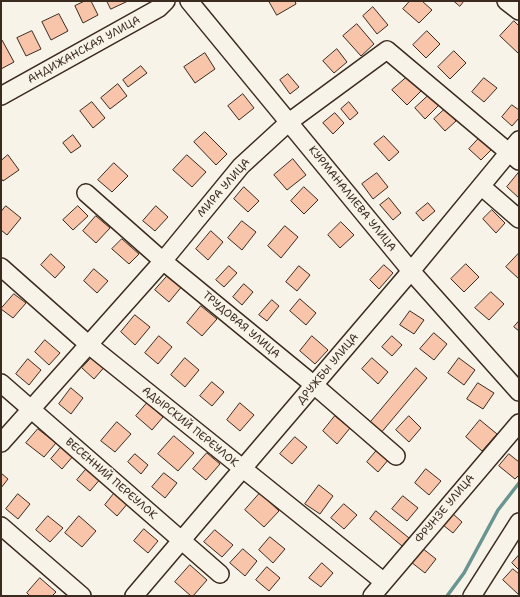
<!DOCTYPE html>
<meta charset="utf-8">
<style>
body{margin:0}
#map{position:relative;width:520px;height:597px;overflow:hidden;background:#f7f3e8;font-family:"Shantell Sans",sans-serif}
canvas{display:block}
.frame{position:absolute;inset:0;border:2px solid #3b2a1e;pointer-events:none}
</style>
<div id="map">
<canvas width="520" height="597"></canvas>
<div class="frame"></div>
</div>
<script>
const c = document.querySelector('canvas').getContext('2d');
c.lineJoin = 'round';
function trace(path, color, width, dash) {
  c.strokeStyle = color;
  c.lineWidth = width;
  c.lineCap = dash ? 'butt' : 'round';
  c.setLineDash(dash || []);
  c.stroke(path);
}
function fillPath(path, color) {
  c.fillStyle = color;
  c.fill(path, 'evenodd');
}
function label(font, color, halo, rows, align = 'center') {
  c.font = font + ' "Shantell Sans",sans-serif';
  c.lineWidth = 3.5;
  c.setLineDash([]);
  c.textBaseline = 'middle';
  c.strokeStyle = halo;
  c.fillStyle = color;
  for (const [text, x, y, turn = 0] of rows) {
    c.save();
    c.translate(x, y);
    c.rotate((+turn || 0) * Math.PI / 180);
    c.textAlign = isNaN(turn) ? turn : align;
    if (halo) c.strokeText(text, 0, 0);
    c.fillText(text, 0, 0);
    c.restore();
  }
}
const stream = new Path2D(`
 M 447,596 L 464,573 L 498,510 L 519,483`);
const building = new Path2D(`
 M 85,1 L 91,1 L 98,15 L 83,23 L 75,6 Z
 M 107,1 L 128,1 L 111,9 Z
 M 269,1 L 295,1 L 296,4 L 277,15 Z
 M 410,1 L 422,1 L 432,10 L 419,23 L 403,9 Z
 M 454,1 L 464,1 L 460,6 Z
 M 373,7 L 388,25 L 377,34 L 363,16 Z
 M 59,14 L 68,31 L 51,40 L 42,22 Z
 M 514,21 L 519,26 L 519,54 L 500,36 Z
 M 357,24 L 374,44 L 361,56 L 343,36 Z
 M 32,31 L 41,49 L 26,56 L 17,38 Z
 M 427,31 L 440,44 L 426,58 L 413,45 Z
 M 1,40 L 2,40 L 14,62 L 1,69 Z
 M 337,49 L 347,62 L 334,73 L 323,61 Z
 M 454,51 L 466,63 L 450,79 L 438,67 Z
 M 205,53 L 215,69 L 195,83 L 184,67 Z
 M 141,66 L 147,73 L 128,87 L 123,80 Z
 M 288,74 L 299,87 L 290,94 L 280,80 Z
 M 407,77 L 421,91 L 407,105 L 392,90 Z
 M 484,78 L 497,88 L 484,102 L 472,92 Z
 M 118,84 L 127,96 L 110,109 L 101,98 Z
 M 243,94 L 254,108 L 239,120 L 228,106 Z
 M 429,95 L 439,105 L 425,119 L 415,108 Z
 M 92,102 L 105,118 L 93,128 L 80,111 Z
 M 349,102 L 358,113 L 350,120 L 341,109 Z
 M 512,105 L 519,110 L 519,118 L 512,126 L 502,117 Z
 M 445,109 L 456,121 L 445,131 L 434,119 Z
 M 335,113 L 344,123 L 333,134 L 323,123 Z
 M 205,132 L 227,154 L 216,165 L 194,142 Z
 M 483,134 L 495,146 L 481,160 L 469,149 Z
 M 73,135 L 81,146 L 71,153 L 63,143 Z
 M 384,136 L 399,152 L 389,161 L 374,144 Z
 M 8,155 L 19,170 L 3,181 L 1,178 L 1,161 Z
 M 187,155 L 206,172 L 192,187 L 173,170 Z
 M 293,159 L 306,175 L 287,190 L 274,175 Z
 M 114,163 L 128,176 L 112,192 L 98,180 Z
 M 519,172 L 519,198 L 507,187 Z
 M 377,173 L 388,187 L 373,199 L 362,184 Z
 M 244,187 L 259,201 L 248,212 L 234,199 Z
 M 304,187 L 318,200 L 304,214 L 291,201 Z
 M 389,198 L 401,213 L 393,220 L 380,205 Z
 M 428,203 L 435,211 L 423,221 L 416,213 Z
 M 6,206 L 21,218 L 7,235 L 1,230 L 1,212 Z
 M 78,206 L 88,216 L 73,230 L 63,220 Z
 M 156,206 L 168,217 L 155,231 L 143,221 Z
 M 492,210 L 505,223 L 496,233 L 483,219 Z
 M 96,216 L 110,228 L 96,243 L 83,231 Z
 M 242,221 L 256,232 L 242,250 L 228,238 Z
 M 341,222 L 354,235 L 340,248 L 328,235 Z
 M 285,226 L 298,237 L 281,258 L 268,246 Z
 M 211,231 L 223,242 L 208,260 L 196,249 Z
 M 122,239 L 139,254 L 129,264 L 112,249 Z
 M 519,253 L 519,279 L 506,267 Z
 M 51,254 L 65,267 L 55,278 L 41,265 Z
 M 466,264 L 479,277 L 464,292 L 451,279 Z
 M 384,265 L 393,273 L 379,289 L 370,280 Z
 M 229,266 L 237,273 L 224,287 L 216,280 Z
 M 299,266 L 310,275 L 297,291 L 286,282 Z
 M 94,269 L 108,281 L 97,293 L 84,281 Z
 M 170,273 L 183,285 L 169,302 L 155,290 Z
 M 244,284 L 253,292 L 242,305 L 233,297 Z
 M 491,292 L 504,304 L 489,320 L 475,308 Z
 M 14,294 L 26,303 L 13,318 L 1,309 Z
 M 300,299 L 316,313 L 306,325 L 290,311 Z
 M 272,300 L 279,306 L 267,321 L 259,315 Z
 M 201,306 L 217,319 L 202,336 L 187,323 Z
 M 410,311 L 424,320 L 414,334 L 400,325 Z
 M 135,315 L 150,327 L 135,345 L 121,332 Z
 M 519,321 L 519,331 L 514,327 Z
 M 434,333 L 447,344 L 434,360 L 420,349 Z
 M 159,336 L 172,347 L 158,364 L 145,353 Z
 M 312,336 L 328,350 L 315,364 L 300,351 Z
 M 392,336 L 402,345 L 392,356 L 382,347 Z
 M 45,340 L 60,353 L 49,365 L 35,352 Z
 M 95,354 L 107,364 L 94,379 L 82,368 Z
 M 185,358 L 199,370 L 185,387 L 171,375 Z
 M 372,358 L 388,372 L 378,384 L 362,369 Z
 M 459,358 L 475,370 L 464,385 L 448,373 Z
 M 28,359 L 41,370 L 29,385 L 16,374 Z
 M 416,368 L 427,378 L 380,434 L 369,424 Z
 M 212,382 L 224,392 L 212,406 L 200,396 Z
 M 478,383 L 494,393 L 483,409 L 467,399 Z
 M 71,388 L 83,398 L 71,414 L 59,404 Z
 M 147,403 L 163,417 L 152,430 L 136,416 Z
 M 240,403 L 254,415 L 240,431 L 227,420 Z
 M 335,416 L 350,428 L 337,444 L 323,431 Z
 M 409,416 L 421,428 L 409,442 L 396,430 Z
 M 480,420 L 497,434 L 482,451 L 466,437 Z
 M 117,422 L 131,434 L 115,452 L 101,441 Z
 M 38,429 L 56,443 L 44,457 L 26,443 Z
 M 174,436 L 194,453 L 178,471 L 158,454 Z
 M 295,437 L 307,447 L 292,464 L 280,454 Z
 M 62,446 L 74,455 L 62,469 L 51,459 Z
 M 378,449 L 389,459 L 378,472 L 367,462 Z
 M 207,453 L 220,464 L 206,480 L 193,469 Z
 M 135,454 L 148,465 L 141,474 L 128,462 Z
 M 509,454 L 519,462 L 519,475 L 515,479 L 499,466 Z
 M 89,466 L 102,477 L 90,491 L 77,480 Z
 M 426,469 L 441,481 L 429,495 L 415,483 Z
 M 1,473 L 8,479 L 1,488 Z
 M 164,473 L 177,483 L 165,498 L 152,487 Z
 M 319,485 L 333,496 L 320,514 L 305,504 Z
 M 116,491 L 129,502 L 117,516 L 105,505 Z
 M 260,493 L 279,511 L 264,527 L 245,510 Z
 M 18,494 L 30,504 L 18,519 L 6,509 Z
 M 403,496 L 418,508 L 407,521 L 392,509 Z
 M 344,504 L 357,515 L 344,529 L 331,518 Z
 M 376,511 L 409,538 L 402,546 L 370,519 Z
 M 452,513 L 462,522 L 453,533 L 443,525 Z
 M 48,516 L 63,528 L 50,542 L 36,530 Z
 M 79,516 L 96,531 L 82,547 L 65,533 Z
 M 144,529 L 158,541 L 148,553 L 134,541 Z
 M 215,530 L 233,545 L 222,557 L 204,542 Z
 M 270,537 L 285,549 L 273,563 L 259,550 Z
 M 422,548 L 436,559 L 425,573 L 411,562 Z
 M 243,549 L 257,561 L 245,576 L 230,563 Z
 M 519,555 L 519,570 L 512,563 Z
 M 322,563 L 333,573 L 321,587 L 309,578 Z
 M 190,565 L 207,580 L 193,596 L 191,596 L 175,582 Z
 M 267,567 L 280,578 L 269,591 L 256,580 Z
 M 513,569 L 519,574 L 519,595 L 503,580 Z
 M 40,578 L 56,592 L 52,596 L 30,596 L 27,593 Z`);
const minor = new Path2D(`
 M 189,1 L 411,271 L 519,392
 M 506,1 L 519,11
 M 1,96 L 159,8 L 166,1
 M 481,186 L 519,219
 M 86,193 L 163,261 L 314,385 L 396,456
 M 1,267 L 89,345 L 384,582
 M 1,383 L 220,574
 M 1,443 L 163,261 L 241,166 L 289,122 L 387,50 L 519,161
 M 1,526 L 82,596
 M 134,596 L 411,271 L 519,140
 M 372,596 L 519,423
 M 472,596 L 519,522`);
const streetNames = [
 ["АНДИЖАНСКАЯ УЛИЦА",84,50,-29],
 ["МИРА УЛИЦА",224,188,-49],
 ["КУРМАНАЛИЕВА УЛИЦА",352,199,51],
 ["ТРУДОВАЯ УЛИЦА",241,325,40],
 ["ДРУЖБЫ УЛИЦА",328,369,-50],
 ["АДЫРСКИЙ ПЕРЕУЛОК",190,427,39],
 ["ВЕСЕННИЙ ПЕРЕУЛОК",111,479,41],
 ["ФРУНЗЕ УЛИЦА",445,509,-50]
];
trace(stream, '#699491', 3.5);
fillPath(building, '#f9c5aa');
trace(building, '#3b2a1e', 1);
trace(minor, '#3b2a1e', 20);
trace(minor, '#f7f3e8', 17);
label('11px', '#3b2a1e', '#f7f3e8', streetNames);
</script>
